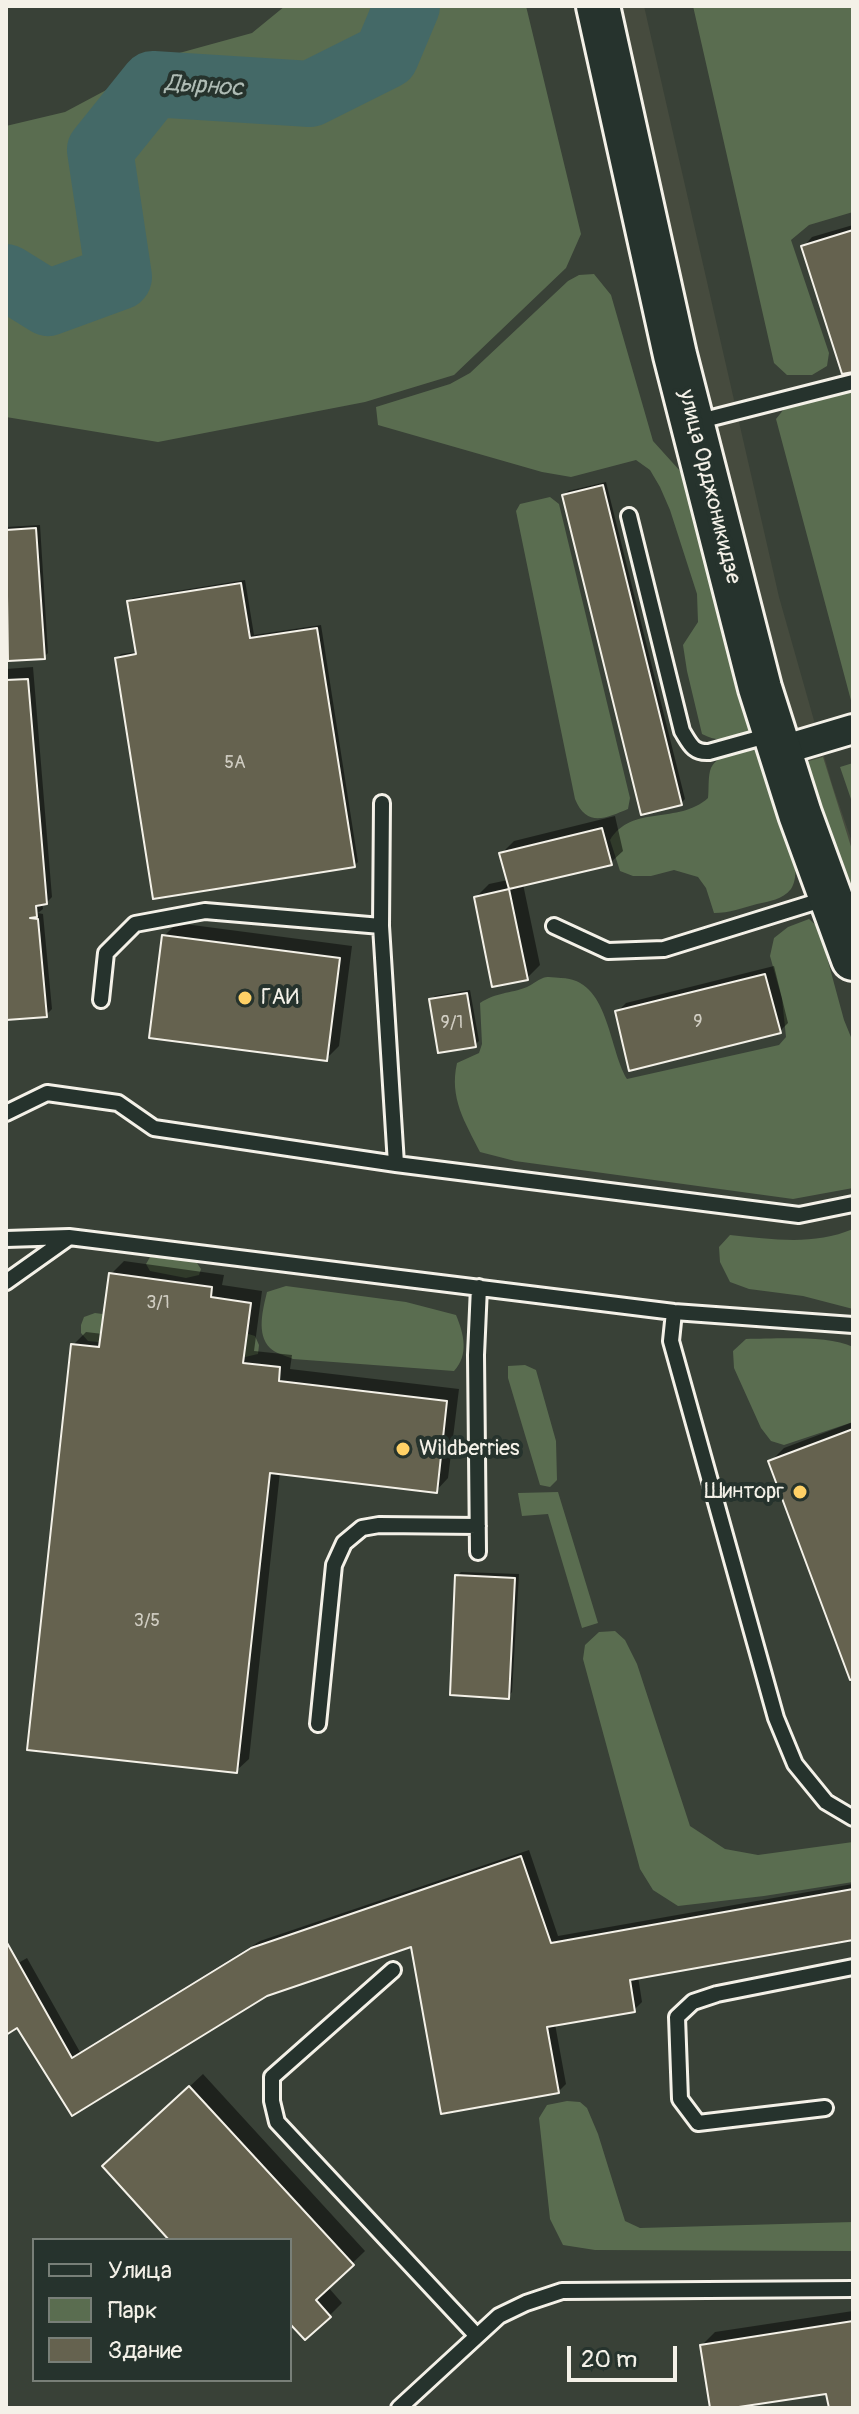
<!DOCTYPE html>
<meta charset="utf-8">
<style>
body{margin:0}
#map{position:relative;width:859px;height:2414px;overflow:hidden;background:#394137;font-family:Pangolin,sans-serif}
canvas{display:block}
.frame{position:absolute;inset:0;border:8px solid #f4f1e8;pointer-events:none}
.legend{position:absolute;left:32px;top:2238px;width:260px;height:144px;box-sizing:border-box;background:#26332d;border:2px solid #787f78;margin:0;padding:10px 14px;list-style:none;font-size:24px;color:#f4f1e8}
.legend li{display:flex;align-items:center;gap:16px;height:40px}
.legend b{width:40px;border:2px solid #787f78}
.scale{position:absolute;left:567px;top:2346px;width:110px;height:36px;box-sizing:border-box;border:4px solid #f4f1e8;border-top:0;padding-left:10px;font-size:24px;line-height:28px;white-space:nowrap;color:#f4f1e8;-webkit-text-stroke:6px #26332d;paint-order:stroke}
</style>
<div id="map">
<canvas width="859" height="2414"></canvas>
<div class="frame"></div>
<ul class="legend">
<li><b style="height:10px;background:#26332d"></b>Улица</li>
<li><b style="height:22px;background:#5a6d50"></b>Парк</li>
<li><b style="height:22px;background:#65624f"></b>Здание</li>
</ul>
<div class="scale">20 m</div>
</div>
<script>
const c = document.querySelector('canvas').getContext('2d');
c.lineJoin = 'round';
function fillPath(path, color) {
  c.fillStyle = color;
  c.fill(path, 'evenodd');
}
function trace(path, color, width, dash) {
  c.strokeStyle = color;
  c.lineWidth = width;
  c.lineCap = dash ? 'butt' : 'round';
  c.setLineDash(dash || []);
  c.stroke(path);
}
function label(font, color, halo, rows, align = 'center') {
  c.font = font + ' Pangolin,sans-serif';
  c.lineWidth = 8;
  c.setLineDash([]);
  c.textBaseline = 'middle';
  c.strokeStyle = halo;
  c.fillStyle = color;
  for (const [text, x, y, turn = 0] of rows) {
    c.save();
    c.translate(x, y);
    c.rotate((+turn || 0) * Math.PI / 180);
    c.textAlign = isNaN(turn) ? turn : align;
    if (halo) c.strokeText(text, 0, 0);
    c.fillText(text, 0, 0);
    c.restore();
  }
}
const built = new Path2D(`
 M 620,6 L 644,6 L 779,597 L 832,784 L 853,845 L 853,900 L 800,745 L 742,530 L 696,350 Z`);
const green = new Path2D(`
 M 285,6 L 526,6 L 581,234 L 566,268 L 454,375 L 365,402 L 158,442 L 6,417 L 6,126 L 65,112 L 172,55 L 252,33 Z
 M 693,6 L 853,6 L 853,212 L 809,225 L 791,240 L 829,353 L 827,366 L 812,375 L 787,375 L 774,363 Z
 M 594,274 L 611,295 L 653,441 L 681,472 L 703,530 L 752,729 C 734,738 720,744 702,734 L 687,671 L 683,645 L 698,622 L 697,594 L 670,510 L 660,487 L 650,470 L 636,460 L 571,477 L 542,472 L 378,425 L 376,407 L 450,384 L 470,373 L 568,281 L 579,275 Z
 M 853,391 L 853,708 L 776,419 L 784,409 Z
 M 550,497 L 559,504 L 630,798 L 628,809 C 606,818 587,828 575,799 L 516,511 L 520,504 Z
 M 756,750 L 765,756 C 774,784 808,866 791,889 C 782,900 770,901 757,904 C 743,908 729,913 714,913 L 706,888 L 698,877 L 674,870 L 651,876 L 633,876 L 620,871 L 610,840 C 632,804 678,825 708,798 C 709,790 708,779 710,771 C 715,753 741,752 756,750 Z
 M 823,757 L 853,853 L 853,914 L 802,763 Z
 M 853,763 L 853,805 L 840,767 Z
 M 809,919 L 819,928 L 844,1020 L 853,1042 L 853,1188 L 793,1199 L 515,1161 L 480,1152 C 465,1122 449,1098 457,1063 L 479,1053 L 482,1044 L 480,1003 C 497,992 509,994 527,987 C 532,985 537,980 543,978 C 548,976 556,978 561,978 C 609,979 608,1047 627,1079 L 779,1045 L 786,1037 L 782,999 L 770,956 L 774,938 L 788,927 Z
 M 853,1229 L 853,1309 L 803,1296 L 749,1289 L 730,1282 L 720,1262 L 719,1247 L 730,1235 C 772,1239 813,1246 853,1229 Z
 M 150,1257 L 176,1258 L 197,1263 L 201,1269 L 199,1275 L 186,1278 L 150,1271 L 146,1264 Z
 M 286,1286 L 406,1302 L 456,1315 C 464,1334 469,1355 454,1371 L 293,1359 C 286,1356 275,1353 270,1348 C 256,1334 263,1309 267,1292 Z
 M 95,1313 L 245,1333 L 255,1336 L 259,1345 L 258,1354 L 245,1357 L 88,1341 L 81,1333 L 81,1325 L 84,1317 Z
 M 746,1339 C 774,1339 828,1335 853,1347 L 853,1422 L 784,1445 L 771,1441 L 761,1428 L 734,1368 L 733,1351 Z
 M 525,1365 L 536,1370 L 556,1441 L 557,1480 L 550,1487 L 540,1485 L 508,1378 L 508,1366 Z
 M 558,1492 L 598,1623 L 582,1628 L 548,1514 L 522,1516 L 518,1493 Z
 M 615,1631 L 625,1640 L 637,1664 L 690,1826 L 725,1849 L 758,1855 L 853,1842 L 853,1882 L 764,1896 L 678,1906 L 653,1890 L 640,1869 L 583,1659 L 585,1645 L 599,1632 Z
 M 567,2101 L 580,2102 L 587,2108 L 598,2134 L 625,2221 L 640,2228 L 853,2222 L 853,2251 L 595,2250 L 563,2245 L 550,2219 L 539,2118 L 547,2105 Z`);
const shadow = new Path2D(`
 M 853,225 L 853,331 L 804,246 L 812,237 Z
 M 606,482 L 685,799 L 681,803 L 564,495 L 568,491 Z
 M 40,525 L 48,653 L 44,657 L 10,659 L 6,597 L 6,527 Z
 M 245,580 L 254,635 L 321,625 L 358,862 L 354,866 L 117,658 L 121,654 L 137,652 L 129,602 L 133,598 Z
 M 33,667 L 52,897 L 46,903 L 42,903 L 43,909 L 38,913 L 43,914 L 52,1009 L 46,1015 L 6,1018 L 6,669 Z
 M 615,816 L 623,851 L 610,863 L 523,884 L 540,965 L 527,978 L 476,897 L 489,884 L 508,880 L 501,854 L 514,841 Z
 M 177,923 L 352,946 L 339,1046 L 326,1059 L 164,936 Z
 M 774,966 L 788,1023 L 780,1031 L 617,1012 L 626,1003 Z
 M 470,990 L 479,1041 L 475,1045 L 431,1000 L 435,996 Z
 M 124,1261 L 224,1275 L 222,1285 L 262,1291 L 254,1351 L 292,1355 L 290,1369 L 459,1389 L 448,1478 L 436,1491 L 280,1472 L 249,1759 L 236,1771 L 73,1345 L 86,1332 L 103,1334 L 111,1274 Z
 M 853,1422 L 853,1681 L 771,1461 L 784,1448 Z
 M 461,1572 L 519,1574 L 512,1692 L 508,1697 L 457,1576 Z
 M 529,1850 L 558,1936 L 853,1884 L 853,1938 L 638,1976 L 642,2002 L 634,2010 L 555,2024 L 566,2084 L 558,2092 L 413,1944 L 266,1994 L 72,2113 L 18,2025 L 6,2028 L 6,1970 L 27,1958 L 80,2052 L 260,1941 Z
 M 203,2074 L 365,2251 L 328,2287 L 342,2303 L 330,2315 L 290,2321 L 290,2240 L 172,2240 L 117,2154 Z
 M 853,2311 L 853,2408 L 831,2408 L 827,2391 L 712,2408 L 702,2345 L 715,2332 Z`);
const river = new Path2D(`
 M 6,277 L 48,303 L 119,277 L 100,150 L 153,84 L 310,94 L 386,56 L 407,6`);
const building = new Path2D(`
 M 853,230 L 853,372 L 842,374 L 801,246 Z
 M 603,485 L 682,805 L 641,815 L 562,495 Z
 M 36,528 L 45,659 L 8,661 L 6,530 Z
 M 241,583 L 250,638 L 317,628 L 355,867 L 153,899 L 115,658 L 136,654 L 127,601 Z
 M 28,679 L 47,904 L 36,906 L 37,917 L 30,918 L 38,919 L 47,1017 L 6,1020 L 6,680 Z
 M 602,828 L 612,865 L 509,889 L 499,853 Z
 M 509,889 L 528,980 L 492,987 L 474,897 Z
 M 162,935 L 340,958 L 327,1061 L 149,1038 Z
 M 765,974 L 781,1033 L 629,1071 L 615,1011 Z
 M 467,993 L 476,1047 L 438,1053 L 429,999 Z
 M 109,1273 L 212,1287 L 211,1297 L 251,1303 L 243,1363 L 280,1367 L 279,1381 L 447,1401 L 437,1493 L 270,1473 L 237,1773 L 27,1750 L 71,1344 L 99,1347 Z
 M 853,1429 L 853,1679 L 850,1680 L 768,1461 Z
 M 455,1575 L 515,1578 L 509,1699 L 450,1695 Z
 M 521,1856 L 551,1943 L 853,1889 L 853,1940 L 630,1980 L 635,2012 L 547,2027 L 559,2093 L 441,2114 L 411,1947 L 267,1996 L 72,2116 L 17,2028 L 6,2035 L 6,1941 L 72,2058 L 251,1948 Z
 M 189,2086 L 354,2265 L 316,2300 L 331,2317 L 305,2340 L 290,2324 L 290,2240 L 169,2240 L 102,2166 Z
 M 853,2321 L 853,2408 L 829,2408 L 826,2394 L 732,2408 L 710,2408 L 700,2345 Z`);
const lane = new Path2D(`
 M 696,422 L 853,382
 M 629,516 L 682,731 C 690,744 693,753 709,752 L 770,735
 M 382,803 L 381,926 L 396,1164
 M 554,926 L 608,951 L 664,949 L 828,898
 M 101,1000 L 106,953 L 135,924 L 205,911 L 381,926
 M 6,1113 L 47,1093 L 118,1103 L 154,1128 L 396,1164 L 799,1215 L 853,1204
 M 6,1239 L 69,1237 L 674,1312 L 853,1325
 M 6,1282 L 68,1238
 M 674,1312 L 671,1341 L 776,1718 L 795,1764 L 826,1802 L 853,1818
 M 478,1552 L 476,1355 L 479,1287
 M 318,1724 L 334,1565 L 344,1543 L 362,1528 L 379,1525 L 478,1526
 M 393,1970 L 272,2077 L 272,2101 L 277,2122 L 477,2336
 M 825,2108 L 698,2123 L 680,2099 L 677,2017 L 693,2002 L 717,1994 L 853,1967
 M 399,2408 L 499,2316 L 526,2303 L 562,2291 L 853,2289`);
const street = new Path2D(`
 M 779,751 L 853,729`);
const secondary = new Path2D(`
 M 598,6 L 675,355 L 760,688 L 800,814 L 853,959`);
const markers = [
 [245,998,8,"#ffd166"],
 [403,1449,8,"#ffd166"],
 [800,1492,8,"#ffd166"]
];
const numberNames = [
 ["5А",235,763],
 ["9",698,1022],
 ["9/1",452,1023],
 ["3/1",158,1303],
 ["3/5",147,1621]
];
const streetNames = [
 ["улица Орджоникидзе",709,487,76]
];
const poiNames = [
 ["ГАИ",261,998],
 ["Wildberries",419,1449],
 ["Шинторг",784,1492,"right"]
];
const waterNames = [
 ["Дырнос",204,87,4]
];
fillPath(built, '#464b3e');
fillPath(green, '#5a6d50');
fillPath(shadow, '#0007');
trace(river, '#446967', 66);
fillPath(building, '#65624f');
trace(building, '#f4f1e8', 2);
trace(lane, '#f4f1e8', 20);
trace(street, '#f4f1e8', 34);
trace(secondary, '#f4f1e8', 48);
trace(lane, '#26332d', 14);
trace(street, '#26332d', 28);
trace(secondary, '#26332d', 42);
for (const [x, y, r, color] of markers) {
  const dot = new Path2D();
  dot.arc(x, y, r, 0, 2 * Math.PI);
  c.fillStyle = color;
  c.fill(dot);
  trace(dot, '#26332d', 3);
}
label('18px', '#d0cdc2', null, numberNames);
label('22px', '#f4f1e8', '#26332d', streetNames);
label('22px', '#f4f1e8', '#26332d', poiNames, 'left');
label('italic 24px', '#aebbb4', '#26332d', waterNames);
</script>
